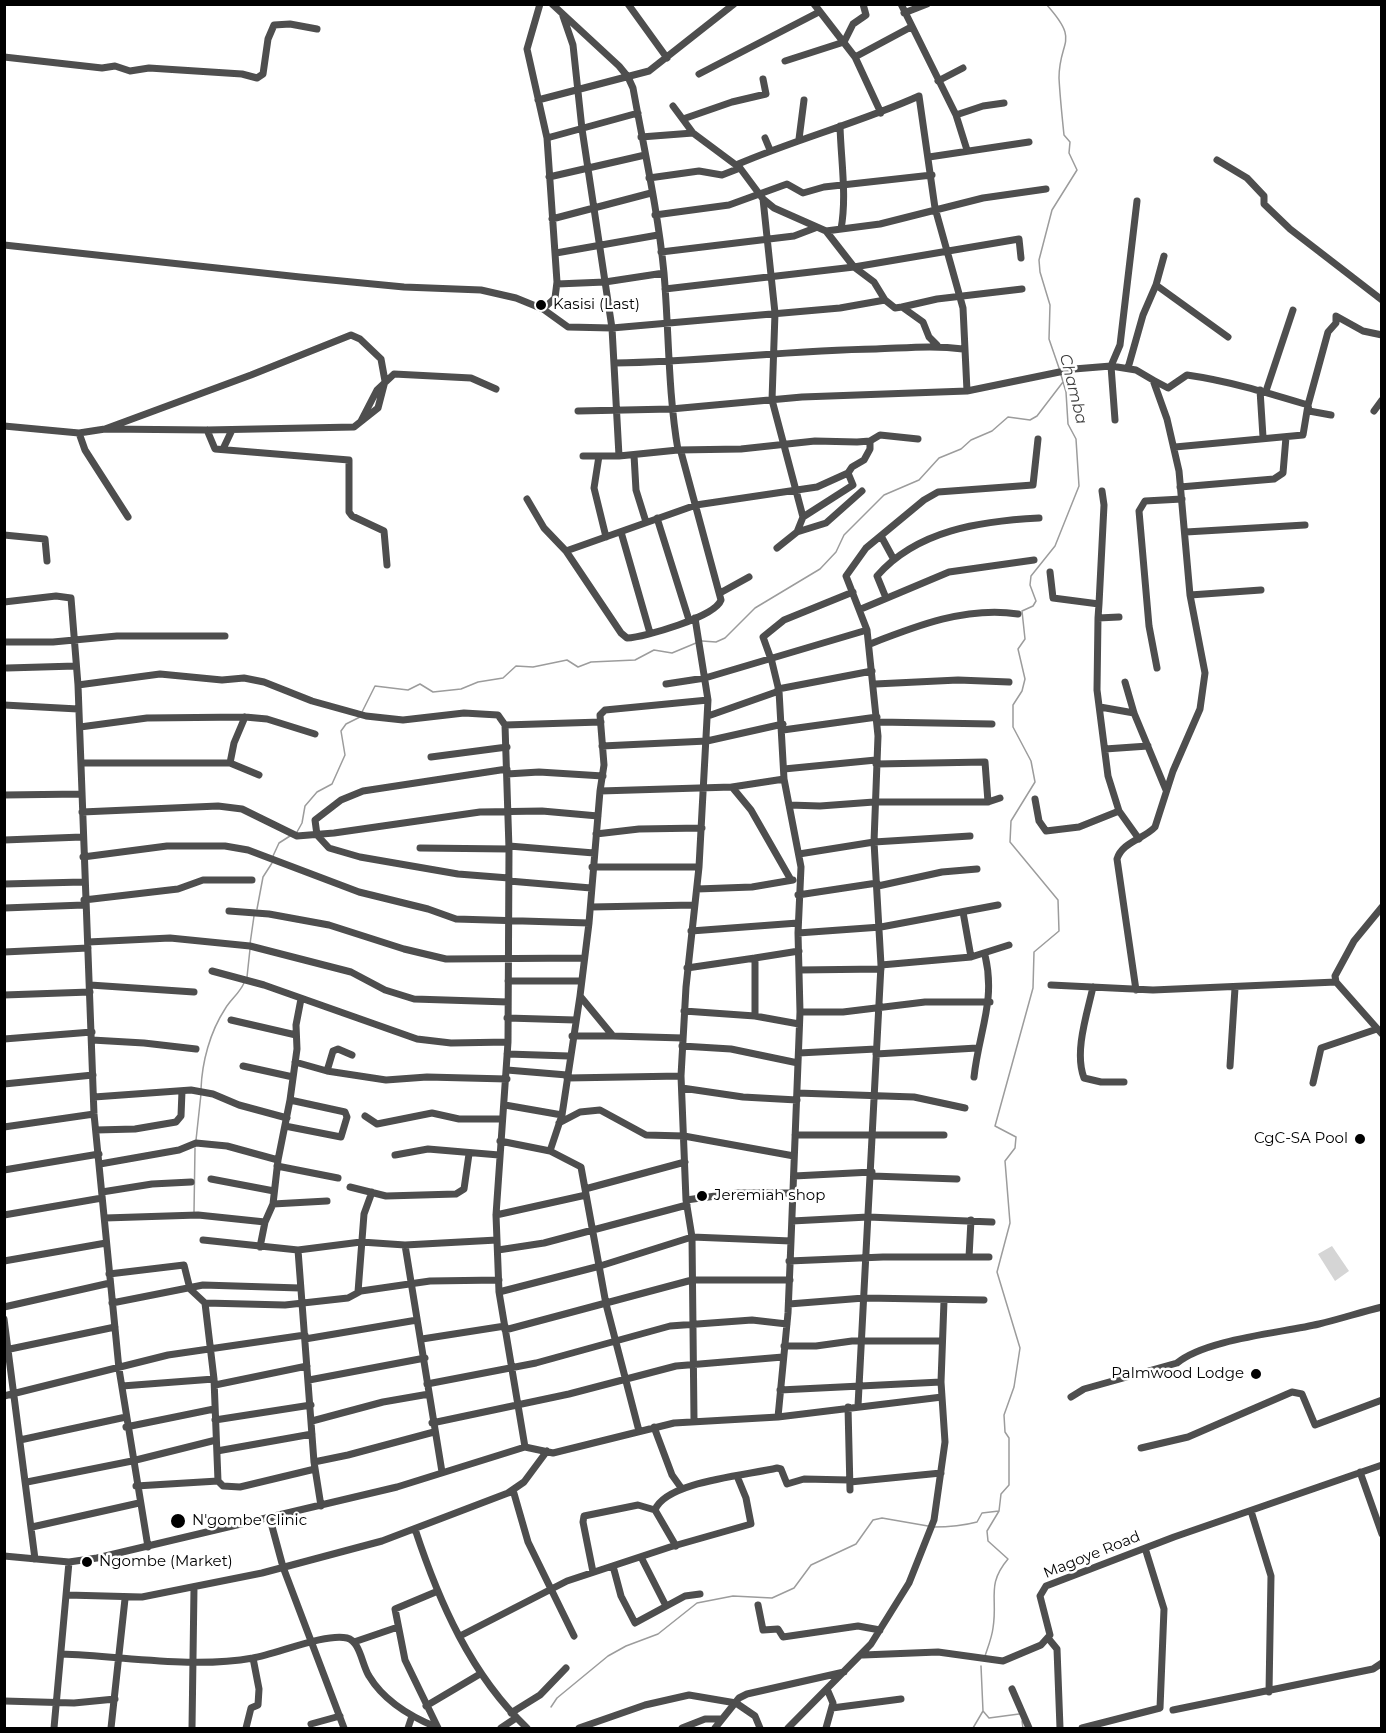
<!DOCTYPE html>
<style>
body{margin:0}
#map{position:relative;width:1386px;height:1733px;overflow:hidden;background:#fff;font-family:Montserrat,sans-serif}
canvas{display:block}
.frame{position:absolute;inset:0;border:6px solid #000;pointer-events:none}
</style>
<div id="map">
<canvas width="1386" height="1733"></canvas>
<div class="frame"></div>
</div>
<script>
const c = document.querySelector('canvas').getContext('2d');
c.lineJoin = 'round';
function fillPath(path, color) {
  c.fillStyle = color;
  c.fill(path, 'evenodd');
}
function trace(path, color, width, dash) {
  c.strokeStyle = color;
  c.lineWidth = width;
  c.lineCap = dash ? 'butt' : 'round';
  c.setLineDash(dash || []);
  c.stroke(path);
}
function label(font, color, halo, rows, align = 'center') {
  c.font = font + ' Montserrat,sans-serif';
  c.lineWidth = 5;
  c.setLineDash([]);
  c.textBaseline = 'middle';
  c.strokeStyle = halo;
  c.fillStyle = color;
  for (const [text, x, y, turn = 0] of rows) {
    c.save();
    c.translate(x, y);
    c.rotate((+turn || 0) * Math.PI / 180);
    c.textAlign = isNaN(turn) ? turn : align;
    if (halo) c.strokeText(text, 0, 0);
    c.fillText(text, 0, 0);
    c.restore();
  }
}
const green = new Path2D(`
 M 1332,1246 L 1349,1271 L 1335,1281 L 1318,1254 Z`);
const stream = new Path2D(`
 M 1046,4 C 1081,43 1059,39 1059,78 C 1060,97 1062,116 1064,135 L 1070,142 L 1069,153 L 1077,170 L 1052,210 L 1039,260 L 1040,272 L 1050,305 L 1049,339 L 1059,368
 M 702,641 L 716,642 L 725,638 L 755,608 L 820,569 L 836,552 L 844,535 L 884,495 L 919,480 L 939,458 L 961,449 L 971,440 L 992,431 L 1008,417 L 1030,420 L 1037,416 L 1063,382
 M 362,712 L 375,686 L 408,690 L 420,684 L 433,692 L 461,689 L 478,682 L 503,678 L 516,666 L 533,667 L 567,660 L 578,667 L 591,662 L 635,660 L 654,650 L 672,653 L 696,643
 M 297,832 L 302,823 L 305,806 L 317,792 L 332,784 L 345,755 L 341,731 L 346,724 L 360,717
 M 273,856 L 279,843 L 290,836
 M 257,909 L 263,877 L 272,863
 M 250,944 L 254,916
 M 247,977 L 250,949
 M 201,1089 C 202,1062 210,1032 225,1009 C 231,999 239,994 244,983
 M 196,1140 L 201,1094
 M 194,1212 L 195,1148
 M 933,1527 C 947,1527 962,1526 977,1522 L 982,1513 L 999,1511
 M 985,1656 C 988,1647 992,1637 993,1628 C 998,1598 986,1585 1008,1559 L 988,1541 L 987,1531 L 999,1511 L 1001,1494 L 1009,1485 L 1009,1438 L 1005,1432 L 1004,1415 L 1014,1387 L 1020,1348 L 997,1272 L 1010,1223 L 1005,1161 L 1015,1148 L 1016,1137 L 995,1126 L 1033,988 L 1034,952 L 1059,931 L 1058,900 L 1010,842 L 1011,821 L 1035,782 L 1031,761 L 1013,727 L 1013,705 L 1022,691 L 1025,679 L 1018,649 L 1025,639 L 1022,611 L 1033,606 L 1036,601 L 1030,585 L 1031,576 L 1055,546 L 1079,486 L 1076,439 L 1068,424 L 1066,392 L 1061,375
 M 551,1707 L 557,1698 L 608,1656 L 626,1646 L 658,1634 L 697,1603 L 733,1596 L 772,1598 L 794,1588 L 811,1565 L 856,1544 L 873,1520 L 882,1518 L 928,1526
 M 983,1711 L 989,1718 L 1019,1714
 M 1022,1721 L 1023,1728
 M 973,1728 L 983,1711 L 981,1666`);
const minor = new Path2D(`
 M 552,4 L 619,66 L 628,77 L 633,88 C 644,149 658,211 664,273 C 669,332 668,392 678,450
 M 628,4 L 667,58
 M 814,4 L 855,57 L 881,113
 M 901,4 L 956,115 L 967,150
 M 904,13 L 927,4
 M 563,16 L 573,45 L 582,129 L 612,328 L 619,456 L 678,450 L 741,449 L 815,441 L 857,442 L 870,441 L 880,435 L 918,439
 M 4,57 L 102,68 L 115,66 L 130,71 L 149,68 L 242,74 L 257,78 L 263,74 L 268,39 L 274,25 L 290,24 L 317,29
 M 855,57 L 911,27
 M 785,61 L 844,42 L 853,24 L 866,15 L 863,4
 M 699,74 L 819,12
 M 938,81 L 963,68
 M 538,100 L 649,71 L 734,4
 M 673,106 L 693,133
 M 956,115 L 983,106 L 1004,103
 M 683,119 L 732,102 L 766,94 L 763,79
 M 840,126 C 841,161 847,196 841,229
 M 641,137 L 693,133 L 740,168 L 763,199 L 774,208 L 826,231 L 880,224 L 983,198 L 1046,189
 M 547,138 L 638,113
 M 765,138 L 770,150
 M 799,139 L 804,100
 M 929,157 L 1029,142
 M 1217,160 L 1247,178 L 1264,196 L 1264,204 L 1290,229 L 1382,300
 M 549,177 L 645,155
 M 649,178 L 699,171 L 722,175 L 740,168
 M 763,199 L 775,313 L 772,400 L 803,517 L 797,532 L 777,548
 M 655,215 L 729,205 L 787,184 L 803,193 L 824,187 L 932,175
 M 552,219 L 651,193
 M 826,231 L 854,267 L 874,282 L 885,300 L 895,308 L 902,307 L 923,322 L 929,337 L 937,345
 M 4,245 L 300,277 L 404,287 L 481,290 L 516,298 L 543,309 L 555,298 L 557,282 L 547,138 L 527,49 L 540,4
 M 661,252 L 794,236 L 815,228
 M 556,253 L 658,235
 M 557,284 L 605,282 L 664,273
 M 1156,285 L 1164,256
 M 665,289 L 854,267 L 1019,239 L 1021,258
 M 902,307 L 937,299 L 1022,289
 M 543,309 L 568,327 L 612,328 L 840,308 L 885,300
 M 615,363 C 702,362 789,350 876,349 C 906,348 933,345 963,349
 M 1128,368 L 1143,315 L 1156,285 L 1228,337
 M 1153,380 L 1168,388 L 1187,375 C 1229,381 1268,393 1308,405 L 1309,411 L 1331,415
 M 1260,390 L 1263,437
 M 967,391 L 1074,369 L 1111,366 L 1136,370 L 1153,380 L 1167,419 L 1179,471 L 1190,595 L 1205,673 L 1200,709 L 1173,771 L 1155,827 C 1144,839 1122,842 1117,859 L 1136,990
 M 1266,391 L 1293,310
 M 578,411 L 671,409 L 802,397 L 967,391 L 963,308 L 935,208 L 919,96 C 859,123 796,139 736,165
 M 1374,411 L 1382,400
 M 1115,420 L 1111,366 L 1120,345 L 1137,201
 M 361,421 L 377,390 L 394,374 L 471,378 L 496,389
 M 4,426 L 79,433 L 105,429 L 251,375 L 351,335 L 360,339 L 381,359 L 385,381 L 378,408 L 354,427 L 207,430 L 105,429
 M 207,430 L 215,449 L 349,460 L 349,512 L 352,516 L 384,531 L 387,565
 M 79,433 L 85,450 L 128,517
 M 1175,447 L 1303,435 L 1308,405 L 1328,332 L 1336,323 L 1336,316 L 1363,331 L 1382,335
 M 223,449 L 232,430
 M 634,455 L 636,490 L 646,522
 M 583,456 L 619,456
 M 599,456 L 594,488 L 606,537
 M 1180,487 L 1274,479 L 1283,473 L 1286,437
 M 527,499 L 544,528 L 566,551 L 621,633 L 627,638 C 645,637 715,617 721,600 L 681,452
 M 803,517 L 853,485 L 848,473
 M 657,518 L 689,620
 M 621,532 L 650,633
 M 797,532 L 826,523 L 862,491
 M 1186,532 L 1305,525
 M 4,535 L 45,539 L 47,561
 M 881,536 L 893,558
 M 566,551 L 696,505 L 817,487 L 848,473 L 852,467 L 864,460 L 870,449 L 870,441
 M 1050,572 L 1053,598 L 1099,604 L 1098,618 L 1119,617
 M 720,593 L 749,577
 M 1190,595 L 1261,590
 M 886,598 L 877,576 C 917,530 981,521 1039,518
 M 4,602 L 56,596 L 71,598 L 78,685 L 94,1114 L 119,1369 L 148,1547
 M 1099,604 L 1104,505 L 1102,491
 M 861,609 L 949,572 L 1034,560
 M 1098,618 L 1097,690 L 1108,776 L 1119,811 L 1139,839
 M 4,642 L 53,642 L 117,636 L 225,636
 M 870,644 C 916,626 967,606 1018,614
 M 7,668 L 76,666
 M 1157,668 L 1149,626 L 1139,511 L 1145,501 L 1182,499
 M 1125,682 L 1134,713 L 1166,790
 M 666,684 L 705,678 L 867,630
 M 875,684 L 958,680 L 1009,682
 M 78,685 L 160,674 L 222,680 L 244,678 L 264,682 L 312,701 L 366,716 L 403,720 L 464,713 L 498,715 L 505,725 L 509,849 L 508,1042 L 496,1215 L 499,1292 L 525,1447
 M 778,689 L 872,671
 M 4,705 L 78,709
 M 1100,707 L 1134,713
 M 708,716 L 779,691
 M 878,722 L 992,724
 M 505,725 L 601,722
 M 80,727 L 147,718 L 245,717 L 267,719 L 315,734
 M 783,730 L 877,717
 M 602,746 L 707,741 L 783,724
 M 1105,749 L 1148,746
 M 431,757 L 507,747
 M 81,763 L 230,763 L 259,775
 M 230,763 L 234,743 L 245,717
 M 876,764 L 985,762 L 988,802
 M 507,769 L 363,791 L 341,800 L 315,820 L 317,835 L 329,848 L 360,857 L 458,874 L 509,878
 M 784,769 L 876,760
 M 507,774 L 539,772 L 603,776
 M 732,787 L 784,779
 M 600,791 L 732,787 L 751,810 L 791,880
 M 4,795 L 82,794
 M 1035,799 L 1039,821 L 1046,831 L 1079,827 L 1119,811
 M 789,805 L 820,806 L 874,802 L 988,802 L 1000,798
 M 82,812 L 218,806 L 242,809 L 297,836 L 334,833 L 480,812 L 542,811 L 598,816
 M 596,834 L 639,829 L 702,828
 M 4,840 L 82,837
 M 509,846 L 594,853
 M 420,848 L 509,849
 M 799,854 L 874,842 L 970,836
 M 83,857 L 167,846 L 225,846 L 248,850 L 359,892 L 428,909 L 456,919 L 589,923
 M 592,867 L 699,867
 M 509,881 L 591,888
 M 4,884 L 83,882
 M 878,886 L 942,872 L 977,869
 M 697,889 L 752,887 L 793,880
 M 798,895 L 877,883
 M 84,900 L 178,889 L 203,880 L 252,880
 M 591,907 L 694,905
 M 1382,907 L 1354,941 L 1335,976 L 1336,982 L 1382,1034
 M 4,908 L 84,905
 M 229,911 L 269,914 L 329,925 L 404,949 L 446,959 L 584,958
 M 963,912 L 971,957
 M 691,931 L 798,923
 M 798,933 L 881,927 L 998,905
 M 88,942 L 170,938 L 250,946 L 351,972 L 385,990 L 414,999 L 508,1002
 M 4,952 L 88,948
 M 881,965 L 971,957 L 1009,945
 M 687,968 L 755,958
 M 799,970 L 881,969
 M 212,971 L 264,985 L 417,1039 L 451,1043 L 508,1042
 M 508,981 L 581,981
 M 90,985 L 194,992
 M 1051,985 L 1153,990 L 1336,982
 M 1093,987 C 1087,1014 1074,1052 1084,1078 L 1101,1082 L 1124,1082
 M 4,995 L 90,992
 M 684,1011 L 755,1016 L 799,1024
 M 800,1012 L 843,1012 L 925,1002 L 990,1002
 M 755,1016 L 755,958 L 799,951
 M 507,1018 L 575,1020
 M 231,1020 L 296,1035
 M 572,1036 L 613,1036
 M 683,1038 L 613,1036 L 580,996 L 589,923 L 600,791 L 604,765 L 600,715 L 605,710 L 708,700
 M 4,1039 L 92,1032
 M 92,1040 L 144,1043 L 196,1049
 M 682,1046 L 731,1049 L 798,1063
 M 799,1053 L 876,1049
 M 507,1054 L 569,1056
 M 876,1054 L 977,1048
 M 295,1062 L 327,1071 L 386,1080 L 427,1077 L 507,1079
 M 243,1066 L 293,1077
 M 1230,1066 L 1235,988
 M 507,1070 L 567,1075
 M 327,1071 L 333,1051 L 338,1049 L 352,1055
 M 974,1077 C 979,1031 996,1001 985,955
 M 567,1078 L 681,1076
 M 1313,1083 L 1321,1048 L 1377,1029
 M 4,1084 L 93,1075
 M 682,1088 L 743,1097 L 797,1100
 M 797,1093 L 914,1097 L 965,1108
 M 94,1097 L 191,1090 L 213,1094 L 239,1105 L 287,1118
 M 505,1105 L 562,1115
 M 365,1116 L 377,1124 L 432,1113 L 459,1119 L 502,1119
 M 559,1123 L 580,1112 L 600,1110 L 646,1135 L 684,1136 L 794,1156
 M 285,1126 L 341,1137 L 347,1117 L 345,1112 L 290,1100
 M 4,1127 L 94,1114
 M 96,1130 L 135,1129 L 176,1122 L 181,1116 L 182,1091
 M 795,1135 L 944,1135
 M 500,1141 L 550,1151 L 581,1167 L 606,1304 L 639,1431
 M 550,1151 L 562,1115 L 580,996
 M 395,1155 L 428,1149 L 499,1155
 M 100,1164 L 179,1150 L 196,1143 L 227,1146 L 278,1160
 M 277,1166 L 338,1178
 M 4,1170 L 99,1154
 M 794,1176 L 872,1172
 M 872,1176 L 957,1179
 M 211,1179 L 274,1191
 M 350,1187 L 386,1196 L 456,1194 L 464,1189 L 469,1154
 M 585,1189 L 685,1162
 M 102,1192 L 152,1184 L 191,1182
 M 686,1200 L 738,1193 L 793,1193
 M 273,1204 L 327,1201
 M 4,1215 L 102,1198
 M 496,1215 L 586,1195
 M 105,1218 L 198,1215 L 265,1222
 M 792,1221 L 868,1217 L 992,1222
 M 203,1240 L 298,1250 L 361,1242 L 405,1245 L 497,1240
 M 405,1245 L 442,1472
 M 260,1247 L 265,1222 L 273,1204 L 278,1160 L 290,1100 L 297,1049 L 296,1025 L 301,999
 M 298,1250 L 314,1462 L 321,1506
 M 498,1250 L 544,1243 L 687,1205
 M 969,1257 L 971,1220
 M 4,1261 L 106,1243
 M 789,1261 L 883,1257 L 989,1257
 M 109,1274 L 184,1265 L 190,1289 L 205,1303 L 285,1305 L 348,1298 L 361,1291 L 430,1281 L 499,1280
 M 358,1292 L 364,1214 L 372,1192
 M 499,1292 L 600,1266 L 692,1237 L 791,1241
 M 112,1303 L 203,1285 L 300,1288
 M 205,1303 L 214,1379
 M 789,1304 L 864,1298 L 984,1300
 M 4,1307 L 110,1283
 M 4,1319 L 35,1559
 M 505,1330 L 692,1280 L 790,1280
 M 305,1339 L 417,1320
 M 422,1339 L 505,1326
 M 784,1346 L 816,1346 L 852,1341 L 942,1341
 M 10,1349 L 115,1327
 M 309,1380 L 425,1358
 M 427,1384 L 536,1363 L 670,1326 L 752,1320 L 787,1324
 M 215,1385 L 307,1366
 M 122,1386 L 214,1379 L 218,1481 L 223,1486 L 240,1487 L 315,1469
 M 780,1390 L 941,1382
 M 4,1396 L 168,1355 L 305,1335
 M 1071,1397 L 1084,1389 L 1177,1363 C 1206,1339 1281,1333 1319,1324 C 1340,1319 1361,1312 1382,1307
 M 858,1406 L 881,965 L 874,842 L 878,736 L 867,630 L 846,576 L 866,548 L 924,500 L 938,492 L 1033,485 L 1038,439
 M 848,1407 L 850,1490
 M 778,1417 L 788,1313 L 791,1241 L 800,1012 L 798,933 L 801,867 L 784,779 L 779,691 L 772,662 L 763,637 L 784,620 L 853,592
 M 215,1420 L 311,1405
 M 694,1420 L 692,1237 L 686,1200 L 681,1076 L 686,987 L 699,867 L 708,700 L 695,618
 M 312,1421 L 383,1402 L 429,1394
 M 432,1423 L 569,1394 L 676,1366 L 783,1357
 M 126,1427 L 214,1409
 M 654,1427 L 672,1475 L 682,1489
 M 20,1440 L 126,1417
 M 1141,1448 L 1188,1437 L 1292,1392 L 1302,1394 L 1315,1425 L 1382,1400
 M 217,1451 L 312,1434
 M 314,1462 L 348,1455 L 434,1432
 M 1360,1472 L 1382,1534
 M 27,1482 L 132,1461 L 216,1440
 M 850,1482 L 941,1473
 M 136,1486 L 218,1481
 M 513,1490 L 528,1542 L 574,1636
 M 1251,1511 L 1271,1576 L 1269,1692
 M 270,1519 L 283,1567 L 344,1728
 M 32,1527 L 139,1503
 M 415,1529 C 439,1602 471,1675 527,1728
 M 676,1546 L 655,1510 C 666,1481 750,1475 777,1468 L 781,1469 L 787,1484 L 804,1479 L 849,1480
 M 4,1556 L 69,1562 L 97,1558 L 397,1487 L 525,1447 L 553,1453 L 674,1423 L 778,1417 L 942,1397
 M 641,1557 L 666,1606
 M 613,1566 L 621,1596 L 635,1623 L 685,1596 L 700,1594
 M 593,1572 L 583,1522 L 584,1516 L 638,1505 L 655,1510
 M 67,1595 L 142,1597 L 262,1573 L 382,1541 L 508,1493 L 524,1482 L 547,1451
 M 758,1605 L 763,1630 L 778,1629 L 783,1637 L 858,1626 L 880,1630
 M 460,1636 L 567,1581 L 670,1547 L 751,1524 L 746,1498 L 737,1476
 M 1048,1638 L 1057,1649 L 1060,1728
 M 354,1642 L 398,1627
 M 61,1654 C 124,1656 191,1669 253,1658 C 277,1654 325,1633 347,1638 C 360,1641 362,1665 369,1676 C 384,1701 409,1716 436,1727
 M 863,1655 L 938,1652 L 1003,1661 L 1041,1645 L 1050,1635 L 1040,1596 L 1046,1586 L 1174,1537 L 1382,1465
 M 1012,1689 L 1029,1728
 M 4,1701 L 74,1703 L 115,1699
 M 426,1706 L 480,1674
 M 832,1708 L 901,1699
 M 1173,1710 L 1373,1669 L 1382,1663
 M 511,1713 L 540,1695 L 566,1668
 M 311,1724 L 340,1716
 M 54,1728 L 69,1562
 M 111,1728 L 125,1599
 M 192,1728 L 194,1588
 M 246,1728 L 251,1708 L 258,1705 L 259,1689 L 253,1658
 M 408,1728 L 412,1716
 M 438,1728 L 405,1660 L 395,1609 L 438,1591
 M 501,1728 L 516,1718
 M 579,1728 L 645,1705 L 689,1695 L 736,1703 L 755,1716 L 760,1728
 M 682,1728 L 705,1719 L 721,1719
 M 715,1728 L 739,1698 L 747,1694 L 844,1672
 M 788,1728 L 871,1644 L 909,1583 L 934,1520 L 945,1442 L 941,1382 L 944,1301
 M 826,1728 L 833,1703 L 827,1689
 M 1082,1728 L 1160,1708 L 1164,1609 L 1145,1548`);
const markers = [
 [541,305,6,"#000"],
 [1360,1139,6,"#000"],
 [702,1196,6,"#000"],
 [1256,1374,6,"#000"],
 [178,1521,8,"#000"],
 [87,1562,6,"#000"]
];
const poiNames = [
 ["Kasisi (Last)",553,305],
 ["CgC-SA Pool",1348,1139,"right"],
 ["Jeremiah shop",714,1196],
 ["Palmwood Lodge",1244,1374,"right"],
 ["N'gombe Clinic",192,1521],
 ["Ngombe (Market)",99,1562]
];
const streetNames = [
 ["Magoye Road",1092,1555,-22]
];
const waterNames = [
 ["Chamba",1073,389,76]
];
fillPath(green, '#d5d5d5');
trace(stream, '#9c9c9c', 1.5);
trace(minor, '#4e4e4e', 7);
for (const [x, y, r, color] of markers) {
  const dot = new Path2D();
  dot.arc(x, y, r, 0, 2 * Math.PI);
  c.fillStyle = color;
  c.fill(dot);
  trace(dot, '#fff', 2);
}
label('15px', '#000', '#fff', poiNames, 'left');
label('15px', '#000', '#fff', streetNames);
label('italic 16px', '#3d3d3d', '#fff', waterNames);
</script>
